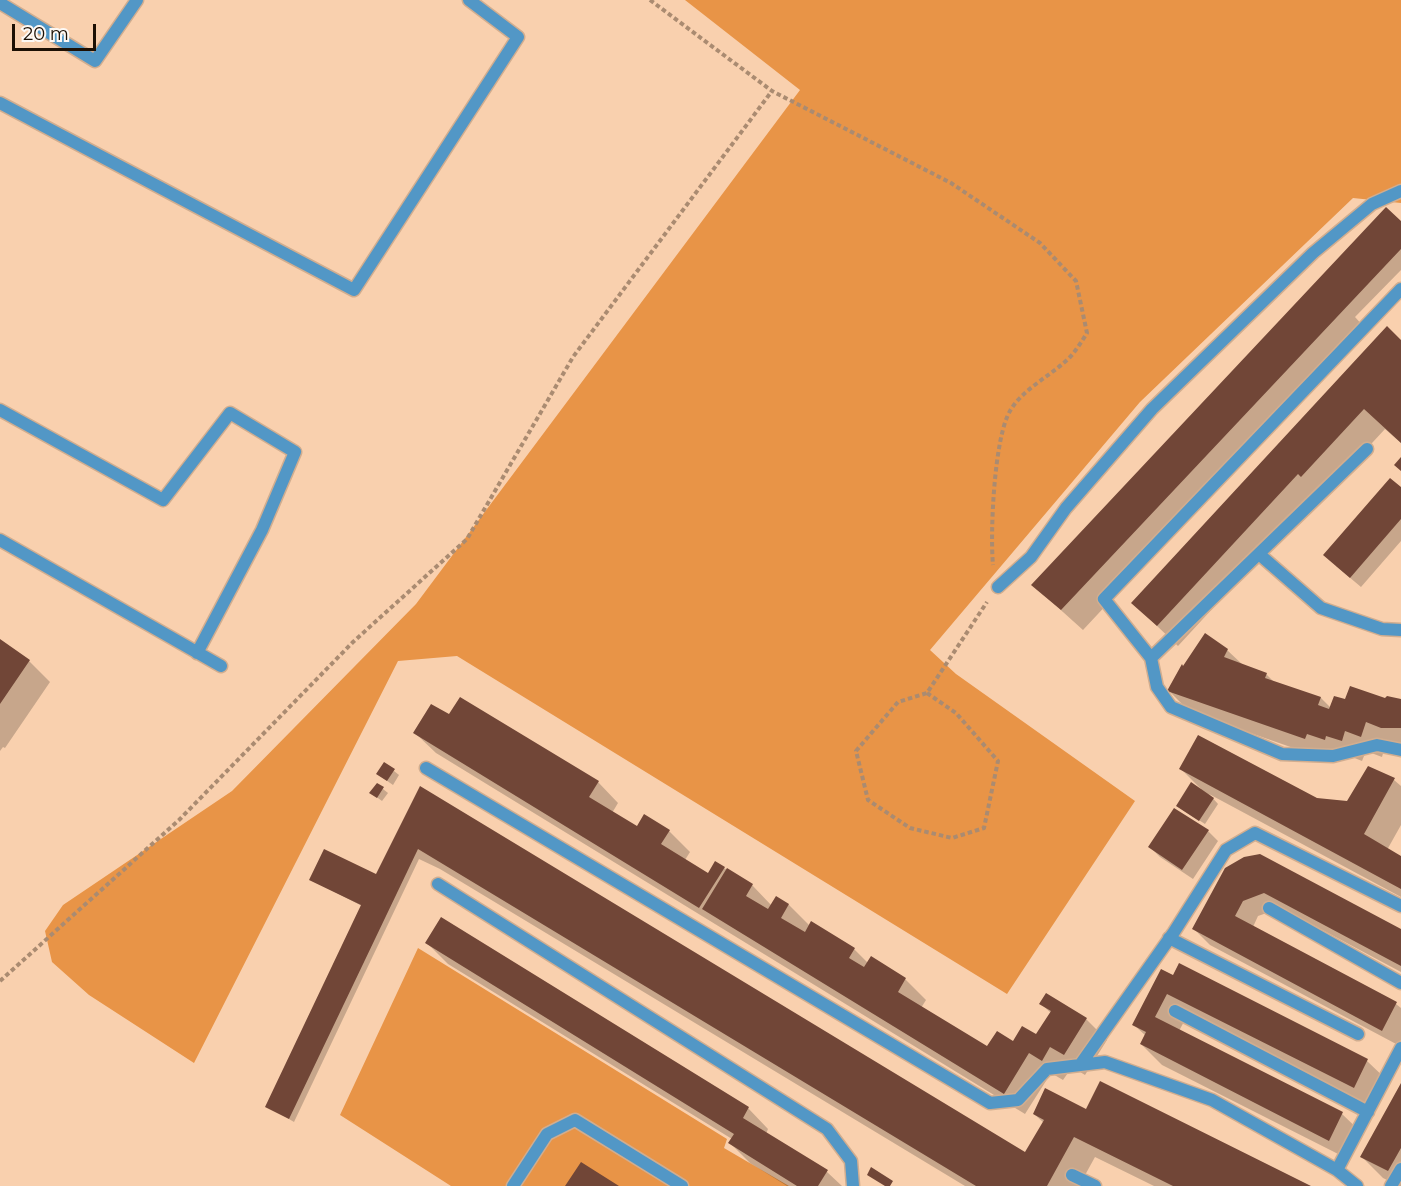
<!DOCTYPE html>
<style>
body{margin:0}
#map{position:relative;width:1401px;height:1186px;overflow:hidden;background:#f9d0ae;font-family:Montserrat,sans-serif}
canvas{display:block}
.scale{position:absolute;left:12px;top:24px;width:84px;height:27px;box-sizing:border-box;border:3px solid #1d1004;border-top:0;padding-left:8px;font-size:18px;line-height:21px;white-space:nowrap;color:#1d1004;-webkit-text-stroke:4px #fdf9f5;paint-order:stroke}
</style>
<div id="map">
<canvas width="1401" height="1186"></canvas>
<div class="scale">20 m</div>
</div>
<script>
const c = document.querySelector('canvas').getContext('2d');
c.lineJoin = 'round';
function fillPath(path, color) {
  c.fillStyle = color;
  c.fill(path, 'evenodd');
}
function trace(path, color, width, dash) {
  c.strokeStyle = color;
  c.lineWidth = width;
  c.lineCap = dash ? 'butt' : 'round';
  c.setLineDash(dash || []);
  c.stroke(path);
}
const green = new Path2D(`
 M 685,0 L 1401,0 L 1401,203 L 1353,198 L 1140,402 L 930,650 L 956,674 L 1135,801 L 1007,994 L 457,656 L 398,661 L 194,1063 L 89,995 L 52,962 L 45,931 L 63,905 L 232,791 L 416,604 L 800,90 Z
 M 418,948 L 727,1139 L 724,1148 L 789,1186 L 451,1186 L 340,1115 Z`);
const shadow = new Path2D(`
 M 1386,209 L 1401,223 L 1401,270 L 1355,317 L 1365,328 L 1083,630 L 1033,585 Z
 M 1401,342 L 1401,443 L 1385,429 L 1323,496 L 1319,493 L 1178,646 L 1133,603 Z
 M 1401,489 L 1401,541 L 1361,587 L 1336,566 Z
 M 0,641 L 29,661 L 50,682 L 5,748 L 3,747 L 0,751 Z
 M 1227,650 L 1243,665 L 1266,674 L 1274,682 L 1321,698 L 1331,708 L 1346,701 L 1401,700 L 1401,747 L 1386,742 L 1382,757 L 1366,751 L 1362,761 L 1347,755 L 1345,760 L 1327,753 L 1325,759 L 1190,712 L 1169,691 L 1184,668 Z
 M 449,716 L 598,782 L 618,803 L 612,813 L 637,828 L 669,831 L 690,852 L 685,860 L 709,875 L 724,868 L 752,885 L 772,906 L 777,898 L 789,905 L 810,926 L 811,924 L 854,949 L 868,963 L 871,958 L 905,979 L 926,1000 L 921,1008 L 988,1048 L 1037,1036 L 1051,1013 L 1041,1004 L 1086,1019 L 1107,1040 L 1085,1075 L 1072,1067 L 1063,1080 L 1051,1073 L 1025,1114 L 436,753 L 415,733 Z
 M 1368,768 L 1394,780 L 1401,786 L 1401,825 L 1387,850 L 1401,858 L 1401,897 L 1209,794 L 1218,804 L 1205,824 L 1183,810 L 1201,789 L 1181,769 L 1317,800 L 1348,803 Z
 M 394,771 L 399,775 L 393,785 L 383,778 Z
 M 420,788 L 1025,1154 L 1044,1123 L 1034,1114 L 1087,1111 L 1307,1186 L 1154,1186 L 1095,1157 L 1079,1186 L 965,1186 L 440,869 L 419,859 L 294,1122 L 267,1106 L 362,906 L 311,880 L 377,876 Z
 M 383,789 L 388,793 L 382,801 L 371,793 Z
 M 1208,831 L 1218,841 L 1193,879 L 1160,857 L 1150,847 Z
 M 1226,869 L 1401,931 L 1401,972 L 1281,908 L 1258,916 L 1253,927 L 1396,1004 L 1401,1008 L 1401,1040 L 1398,1045 L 1210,945 L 1194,929 Z
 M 427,943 L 748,1108 L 768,1129 L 766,1134 L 827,1172 L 842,1186 L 787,1186 L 750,1163 L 730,1143 L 732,1139 L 448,964 Z
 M 1180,965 L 1367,1061 L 1388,1081 L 1374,1108 L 1188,1014 L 1179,1031 L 1342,1114 L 1363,1134 L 1350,1160 L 1162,1065 L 1141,1044 L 1146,1036 L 1134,1025 L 1174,977 Z
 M 1401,1086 L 1401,1186 L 1399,1186 L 1383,1178 L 1362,1157 Z`);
const building = new Path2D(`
 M 1386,207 L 1401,221 L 1401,249 L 1061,610 L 1031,585 Z
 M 1387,326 L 1401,340 L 1401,443 L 1364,409 L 1301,477 L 1298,474 L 1157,626 L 1131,603 Z
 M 1401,457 L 1401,471 L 1394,465 Z
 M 1390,478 L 1401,487 L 1401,519 L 1350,578 L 1323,555 Z
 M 1205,633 L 1228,649 L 1224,657 L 1267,673 L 1265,678 L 1321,697 L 1318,705 L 1329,709 L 1334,696 L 1345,699 L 1350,686 L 1385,698 L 1387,696 L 1401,699 L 1401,728 L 1381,728 L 1366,722 L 1361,737 L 1345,731 L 1342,741 L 1326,736 L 1325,740 L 1307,734 L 1305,739 L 1167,691 L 1182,664 L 1183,666 Z
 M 0,639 L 30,660 L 0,704 Z
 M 460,697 L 599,781 L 589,797 L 637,826 L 644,814 L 670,830 L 661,844 L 708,873 L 715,861 L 725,867 L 699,908 L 413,733 L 431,704 L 449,714 Z
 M 1198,735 L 1317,798 L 1347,801 L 1368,766 L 1395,778 L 1364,834 L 1401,856 L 1401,889 L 1179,769 Z
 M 384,762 L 395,769 L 387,781 L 376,774 Z
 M 1191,782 L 1214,798 L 1199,821 L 1176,806 Z
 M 377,783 L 384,787 L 377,798 L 369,793 Z
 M 420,786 L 1025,1152 L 1044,1120 L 1033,1114 L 1045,1088 L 1086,1109 L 1100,1081 L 1311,1186 L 1173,1186 L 1074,1137 L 1047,1186 L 976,1186 L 418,849 L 289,1119 L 265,1107 L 361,905 L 309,880 L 324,849 L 376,874 Z
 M 1174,808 L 1209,830 L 1182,870 L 1148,847 Z
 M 1260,854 L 1401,929 L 1401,966 L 1264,893 L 1243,901 L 1235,916 L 1397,1002 L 1382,1031 L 1192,929 L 1225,868 L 1244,857 Z
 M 727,868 L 753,884 L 746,896 L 768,909 L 776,896 L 789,904 L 781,918 L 805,932 L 811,921 L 855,948 L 849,958 L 864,967 L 871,956 L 906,978 L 898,992 L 987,1046 L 997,1031 L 1013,1041 L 1022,1026 L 1036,1034 L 1051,1011 L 1039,1004 L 1046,993 L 1087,1018 L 1064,1055 L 1050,1047 L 1042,1061 L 1029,1053 L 1004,1094 L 702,909 Z
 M 441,917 L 749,1107 L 743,1118 L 828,1170 L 818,1186 L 797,1186 L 728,1143 L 734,1134 L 425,943 Z
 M 1179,963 L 1368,1059 L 1354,1088 L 1167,994 L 1155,1017 L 1343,1112 L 1329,1141 L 1140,1044 L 1146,1032 L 1132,1025 L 1161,969 L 1173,975 Z
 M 1401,1083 L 1401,1148 L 1388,1171 L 1360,1157 Z
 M 581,1162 L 619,1186 L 565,1186 Z
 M 871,1167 L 893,1181 L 890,1186 L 885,1186 L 867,1175 Z`);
const path = new Path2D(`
 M 650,0 L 772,91 L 951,183 L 1040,243 L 1076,281 L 1087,333 C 1082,341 1077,349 1071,356 C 1053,375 1023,388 1010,411 C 994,438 990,533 993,565
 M 927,693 L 956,713 L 998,761 L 984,828 L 952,838 L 910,828 L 868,800 L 856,751 L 898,702 L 927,693 L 987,602
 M 0,981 L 179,820 L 353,642 L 467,539 L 573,357 L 772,91`);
const service = new Path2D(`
 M 0,3 L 95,61 L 137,0
 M 0,103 L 354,290 L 518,37 L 469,0
 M 1401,289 L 1104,599 L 1151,658 L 1157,687 L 1171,707 L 1282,754 L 1333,756 L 1377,745 L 1401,750
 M 0,410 L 163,500 L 230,413 L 295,452 L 262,530 L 197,653
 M 0,540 L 221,666
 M 1259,554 L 1321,608 L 1382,629 L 1401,630
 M 998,587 L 1031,557 L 1066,508 L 1152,409 L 1313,253 L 1372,204 L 1401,191
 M 1151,658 L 1367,449
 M 426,768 L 990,1103 L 1018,1100 L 1047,1069 L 1105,1062 L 1212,1100 L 1337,1170 L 1357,1186
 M 438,884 L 827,1129 L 851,1161 L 853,1186
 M 1269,908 L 1401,983
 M 1169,938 L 1358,1034
 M 1175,1011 L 1368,1112
 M 1080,1065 L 1174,932 L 1226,850 L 1255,833 L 1401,906
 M 1337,1170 L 1401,1048
 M 1072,1175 L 1095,1186
 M 513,1186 L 547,1134 L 575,1120 L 682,1186
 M 1391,1186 L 1401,1169`);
fillPath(green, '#e89447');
fillPath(shadow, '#0003');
fillPath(building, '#714637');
trace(service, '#d1ad8f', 15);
trace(path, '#aa8b71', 4, [4.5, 3]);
trace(service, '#5297c6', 12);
</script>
